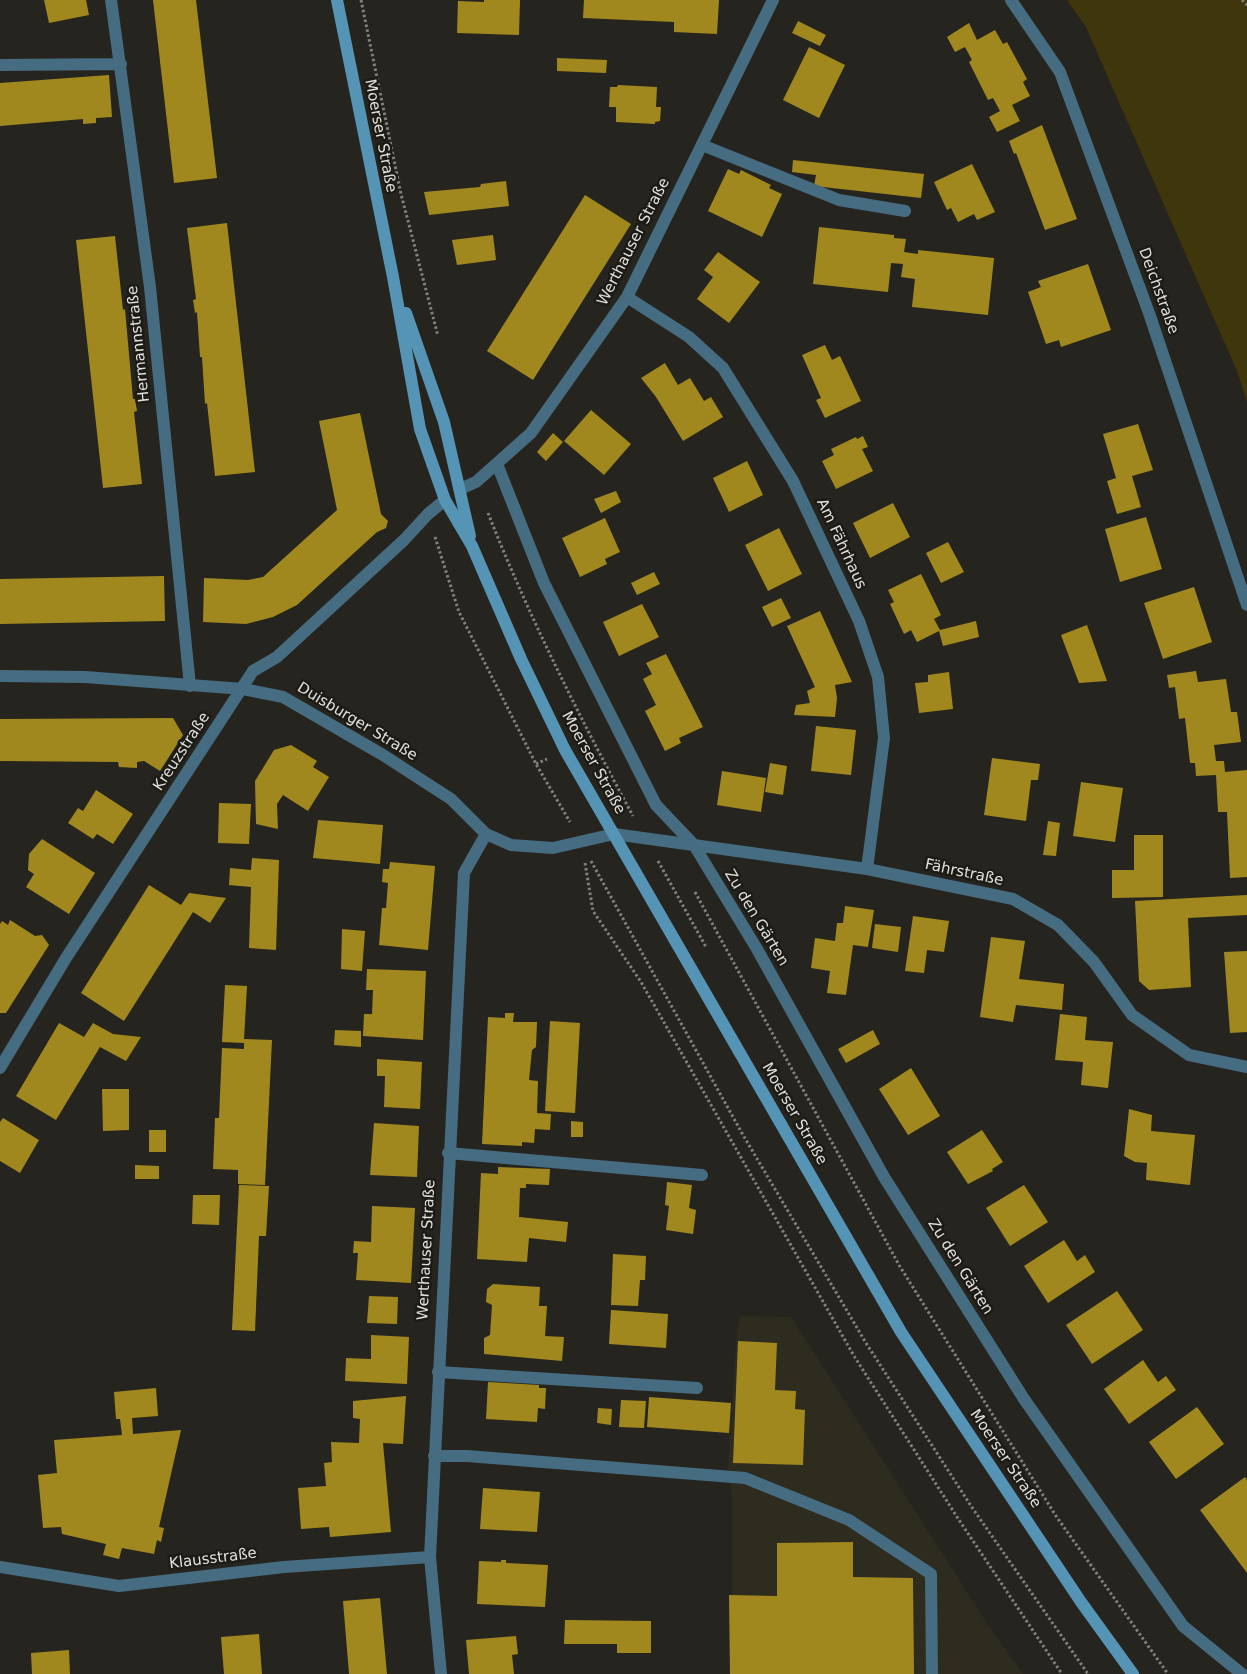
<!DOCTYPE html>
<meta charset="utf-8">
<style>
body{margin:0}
canvas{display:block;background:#26241e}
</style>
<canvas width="1247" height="1674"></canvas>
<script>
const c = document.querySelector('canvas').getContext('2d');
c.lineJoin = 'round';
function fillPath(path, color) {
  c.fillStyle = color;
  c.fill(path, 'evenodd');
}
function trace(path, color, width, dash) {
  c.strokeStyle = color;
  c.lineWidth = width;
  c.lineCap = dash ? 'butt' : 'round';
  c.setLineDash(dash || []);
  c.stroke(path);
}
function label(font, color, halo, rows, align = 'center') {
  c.font = font + ' "DejaVu Sans",sans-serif';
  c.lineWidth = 5;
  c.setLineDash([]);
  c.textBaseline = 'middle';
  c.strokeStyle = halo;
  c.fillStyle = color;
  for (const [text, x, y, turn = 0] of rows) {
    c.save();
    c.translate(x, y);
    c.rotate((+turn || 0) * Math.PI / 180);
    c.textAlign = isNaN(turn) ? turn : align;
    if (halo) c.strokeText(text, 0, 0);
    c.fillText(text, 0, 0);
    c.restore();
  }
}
const built = new Path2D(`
 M 741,1316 L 791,1317 L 988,1625 L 1023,1674 L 732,1674 L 732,1497 L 728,1466 L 737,1331 Z`);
const green = new Path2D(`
 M 1067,0 L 1247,0 L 1247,402 L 1237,371 L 1086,27 Z`);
const building = new Path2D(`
 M 44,0 L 86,0 L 89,15 L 49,23 Z
 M 153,0 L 196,0 L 217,178 L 174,183 Z
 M 484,0 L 520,0 L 519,35 L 457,33 L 458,1 L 484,2 Z
 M 584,0 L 719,0 L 717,34 L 674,32 L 674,22 L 583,18 Z
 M 798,21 L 826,35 L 820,46 L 792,33 Z
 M 969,23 L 977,40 L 995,30 L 1003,44 L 1007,42 L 1027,79 L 1023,82 L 1030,96 L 1012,105 L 1020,121 L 997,132 L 989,117 L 1000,111 L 993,98 L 988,100 L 969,62 L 972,60 L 965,47 L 955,52 L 947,37 Z
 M 809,47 L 845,65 L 819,118 L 783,100 Z
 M 557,58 L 607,60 L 606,73 L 557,71 Z
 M 109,75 L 112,117 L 96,118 L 96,123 L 83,124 L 83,119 L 0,126 L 0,83 Z
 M 618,85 L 657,87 L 656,107 L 661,107 L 660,121 L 655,122 L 655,124 L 616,122 L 616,107 L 609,107 L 610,87 L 617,87 Z
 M 1042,125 L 1077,219 L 1045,230 L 1016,153 L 1014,154 L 1009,141 Z
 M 793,160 L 924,174 L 921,198 L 814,186 L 816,175 L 792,172 Z
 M 972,164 L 995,212 L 977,220 L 974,214 L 958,222 L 951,208 L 947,210 L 934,182 Z
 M 728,169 L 739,174 L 741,170 L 771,185 L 769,188 L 782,194 L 762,237 L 708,211 Z
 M 506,181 L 509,206 L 429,215 L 424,192 L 480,187 L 481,184 Z
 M 585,195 L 631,224 L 533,380 L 487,351 Z
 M 227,223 L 255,472 L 215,476 L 207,403 L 205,404 L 202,357 L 200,357 L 197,312 L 195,313 L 193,300 L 196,299 L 187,228 Z
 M 819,227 L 894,235 L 894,238 L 906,239 L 904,252 L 918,254 L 918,250 L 994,258 L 988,315 L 912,307 L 915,279 L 901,277 L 903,264 L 891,263 L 888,292 L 813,284 Z
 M 493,235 L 496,260 L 457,265 L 452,240 Z
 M 115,236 L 123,310 L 125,309 L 133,399 L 135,399 L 137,411 L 134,412 L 142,484 L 103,488 L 76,240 Z
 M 718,252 L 760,282 L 729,323 L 697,299 L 713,277 L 704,270 Z
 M 1088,264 L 1111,330 L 1061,347 L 1059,340 L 1046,344 L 1028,292 L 1041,287 L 1038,281 Z
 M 825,345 L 832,360 L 840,356 L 861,401 L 825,418 L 816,400 L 821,398 L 802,355 Z
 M 665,363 L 678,385 L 690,378 L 704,401 L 711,397 L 723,417 L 683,441 L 656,397 L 641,378 Z
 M 591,410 L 631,444 L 604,475 L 564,441 Z
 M 360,413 L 381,514 L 388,521 L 386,528 L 377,532 L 297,605 L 273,617 L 246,624 L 203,622 L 204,578 L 248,580 L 263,577 L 337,510 L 319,421 Z
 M 1138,424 L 1153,470 L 1132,476 L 1141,507 L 1117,514 L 1107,481 L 1116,478 L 1103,434 Z
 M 553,433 L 563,442 L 546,461 L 537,452 Z
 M 863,436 L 868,447 L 862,449 L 873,471 L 836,489 L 822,461 L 834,455 L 831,449 L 856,437 L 857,439 Z
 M 747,461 L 763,495 L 729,512 L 713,478 Z
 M 616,491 L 621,502 L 601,513 L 594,499 Z
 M 893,503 L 910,537 L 870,558 L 853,523 Z
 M 1146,517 L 1162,569 L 1120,582 L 1105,529 Z
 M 605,518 L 620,552 L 605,559 L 607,564 L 580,577 L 562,538 Z
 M 779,528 L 802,574 L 768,591 L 745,545 Z
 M 948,542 L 964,572 L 941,583 L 926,553 Z
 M 654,572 L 660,584 L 637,595 L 631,583 Z
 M 921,574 L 941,615 L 934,619 L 940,630 L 976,621 L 979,637 L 943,646 L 939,631 L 917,642 L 911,630 L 904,634 L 890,604 L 894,602 L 888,590 Z
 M 164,576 L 165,621 L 0,624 L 0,579 Z
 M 1194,587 L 1212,642 L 1163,659 L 1144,603 Z
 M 781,598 L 791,618 L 772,627 L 762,607 Z
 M 642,604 L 659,637 L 619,656 L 603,622 Z
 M 820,611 L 852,682 L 835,685 L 837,698 L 835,717 L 794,715 L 796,705 L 810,703 L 807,691 L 815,687 L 787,626 Z
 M 1087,625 L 1107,681 L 1079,683 L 1061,635 Z
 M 666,654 L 703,727 L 679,738 L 681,743 L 665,751 L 645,711 L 656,705 L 643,679 L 652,674 L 646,663 Z
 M 1196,671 L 1198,682 L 1226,679 L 1231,712 L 1237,712 L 1241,742 L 1214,745 L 1216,761 L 1224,761 L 1225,772 L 1247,770 L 1247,877 L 1230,878 L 1227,812 L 1218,812 L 1216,775 L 1196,776 L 1195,763 L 1190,763 L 1185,718 L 1179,719 L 1175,687 L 1169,688 L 1167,675 Z
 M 949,672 L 953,709 L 919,713 L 915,683 L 928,682 L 928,675 Z
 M 173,718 L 183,735 L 160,771 L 144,761 L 137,762 L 137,768 L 119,767 L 118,762 L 0,761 L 0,719 Z
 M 816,726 L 856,730 L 851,775 L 811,771 Z
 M 291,745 L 317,761 L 313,767 L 329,777 L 308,811 L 283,795 L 277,804 L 278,829 L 256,824 L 255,781 L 274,750 Z
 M 992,758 L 1040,764 L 1038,780 L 1031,780 L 1026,821 L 984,815 Z
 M 770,763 L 787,766 L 783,795 L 765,792 Z
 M 722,771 L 766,778 L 761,812 L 717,805 Z
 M 1081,782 L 1123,788 L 1115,842 L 1073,836 Z
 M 96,790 L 133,814 L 113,844 L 97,834 L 93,839 L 68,823 L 78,808 L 83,811 Z
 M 219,803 L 251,804 L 249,844 L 218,843 Z
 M 318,820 L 383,825 L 380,864 L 313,858 Z
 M 1048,821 L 1060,823 L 1056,856 L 1043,855 Z
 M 1134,835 L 1163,835 L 1163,897 L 1112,898 L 1112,870 L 1134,870 Z
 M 42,839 L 95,873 L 69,914 L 26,887 L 34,874 L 28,870 L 29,854 Z
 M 252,858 L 279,860 L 276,950 L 249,948 L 251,887 L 229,885 L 230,868 L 251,870 Z
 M 390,862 L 435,866 L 428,950 L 379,945 L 382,908 L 386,908 L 388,883 L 382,882 L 383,869 L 389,869 Z
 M 149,885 L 181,905 L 189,893 L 226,898 L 210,923 L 193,912 L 124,1021 L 81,993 Z
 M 1247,895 L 1247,915 L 1188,918 L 1191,987 L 1149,990 L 1139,981 L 1135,901 Z
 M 845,906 L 874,910 L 868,947 L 853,945 L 846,995 L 827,993 L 830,971 L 811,968 L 815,938 L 835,941 L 837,923 L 843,923 Z
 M 913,916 L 949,921 L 944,952 L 927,950 L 924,973 L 905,971 Z
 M 10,920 L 35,936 L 42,935 L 49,945 L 6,1013 L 0,1013 L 0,924 L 2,921 L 8,925 Z
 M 875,924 L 901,927 L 898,952 L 872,948 Z
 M 342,929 L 365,931 L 362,971 L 341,969 Z
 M 991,937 L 1025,941 L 1019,979 L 1064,984 L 1062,1010 L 1016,1005 L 1013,1022 L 980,1017 Z
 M 1247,951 L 1247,1032 L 1230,1033 L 1224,952 Z
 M 367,969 L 426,971 L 423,1040 L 363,1036 L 364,1014 L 372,1014 L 373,990 L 366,990 Z
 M 225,985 L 247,986 L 244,1039 L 272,1040 L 265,1185 L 238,1184 L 238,1170 L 213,1169 L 215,1118 L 219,1118 L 222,1048 L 244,1049 L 244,1043 L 222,1042 Z
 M 505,1013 L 514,1013 L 513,1022 L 537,1022 L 536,1047 L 532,1050 L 529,1080 L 538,1081 L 537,1113 L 551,1114 L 550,1130 L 535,1129 L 534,1143 L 522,1142 L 522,1146 L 482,1144 L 488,1017 L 505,1018 Z
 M 1060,1014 L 1087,1017 L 1085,1040 L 1113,1042 L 1108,1088 L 1081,1085 L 1083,1062 L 1055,1060 Z
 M 550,1021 L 580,1023 L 575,1113 L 545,1111 Z
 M 59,1023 L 84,1037 L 93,1023 L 113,1034 L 141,1037 L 126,1061 L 100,1047 L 56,1120 L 16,1096 Z
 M 335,1030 L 361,1031 L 361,1047 L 334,1045 Z
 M 873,1030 L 880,1044 L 846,1063 L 838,1049 Z
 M 377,1059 L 422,1062 L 420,1109 L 384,1107 L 385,1076 L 377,1076 Z
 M 911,1068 L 940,1116 L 908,1135 L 879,1089 Z
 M 102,1089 L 129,1089 L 129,1130 L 103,1131 Z
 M 1129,1109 L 1152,1115 L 1151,1131 L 1195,1135 L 1190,1185 L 1146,1180 L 1147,1163 L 1135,1162 L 1124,1156 Z
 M 3,1118 L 39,1140 L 20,1173 L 0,1161 L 0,1122 Z
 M 571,1121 L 583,1122 L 583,1137 L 571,1137 Z
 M 374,1123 L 419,1126 L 417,1177 L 370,1175 Z
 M 149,1130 L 166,1130 L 166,1152 L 149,1152 Z
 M 982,1130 L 1003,1162 L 992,1169 L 993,1171 L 968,1184 L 947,1152 Z
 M 135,1165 L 159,1166 L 159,1179 L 135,1179 Z
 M 498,1167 L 550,1169 L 549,1185 L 526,1184 L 526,1188 L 520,1188 L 519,1217 L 568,1222 L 566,1242 L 529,1238 L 527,1262 L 477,1259 L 481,1173 L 498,1174 Z
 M 667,1182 L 692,1185 L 689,1208 L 696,1210 L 693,1234 L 666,1230 L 669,1206 L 665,1205 Z
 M 239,1185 L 269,1186 L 266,1236 L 259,1236 L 255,1331 L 232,1330 Z
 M 1024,1185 L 1048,1222 L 1010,1246 L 986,1208 Z
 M 193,1195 L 220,1195 L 219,1225 L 192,1224 Z
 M 372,1206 L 415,1208 L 411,1283 L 356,1280 L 358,1253 L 353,1253 L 354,1241 L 371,1242 Z
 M 1064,1240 L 1077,1261 L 1085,1255 L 1095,1272 L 1048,1303 L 1024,1266 Z
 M 613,1254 L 646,1256 L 645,1280 L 640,1280 L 638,1306 L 611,1305 Z
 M 493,1284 L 540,1287 L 539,1306 L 547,1306 L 545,1336 L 564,1337 L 562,1361 L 484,1354 L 484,1338 L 490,1335 L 492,1305 L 486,1302 L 487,1289 Z
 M 1117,1291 L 1143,1330 L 1092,1364 L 1066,1325 Z
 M 369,1296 L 398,1297 L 397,1324 L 367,1323 Z
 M 611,1310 L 668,1314 L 666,1348 L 609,1344 Z
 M 371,1335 L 409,1337 L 407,1384 L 345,1381 L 346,1358 L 371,1359 Z
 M 738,1341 L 777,1343 L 775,1390 L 796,1391 L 795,1409 L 805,1410 L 803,1465 L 733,1463 Z
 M 1143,1360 L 1158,1382 L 1166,1376 L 1176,1390 L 1129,1424 L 1104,1389 Z
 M 488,1382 L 539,1385 L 539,1388 L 546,1388 L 545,1409 L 538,1408 L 537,1422 L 486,1419 Z
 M 156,1388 L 158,1416 L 132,1418 L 133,1434 L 181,1430 L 159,1527 L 164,1528 L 161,1542 L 157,1540 L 154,1554 L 122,1548 L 119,1559 L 103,1555 L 106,1544 L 62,1534 L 61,1527 L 43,1528 L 38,1475 L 57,1473 L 54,1440 L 122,1435 L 120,1419 L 116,1419 L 114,1392 Z
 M 406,1396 L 403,1444 L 383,1443 L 391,1532 L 330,1537 L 329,1527 L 301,1529 L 298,1488 L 326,1486 L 324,1463 L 332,1462 L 331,1442 L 359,1443 L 360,1419 L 353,1418 L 353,1401 Z
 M 649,1397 L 731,1403 L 729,1433 L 647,1427 Z
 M 621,1400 L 646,1401 L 644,1428 L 619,1427 Z
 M 1197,1407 L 1224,1444 L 1176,1479 L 1149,1442 Z
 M 598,1408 L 612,1409 L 611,1425 L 597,1423 Z
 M 1245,1477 L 1247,1480 L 1247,1573 L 1200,1510 Z
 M 483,1488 L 540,1492 L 537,1532 L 480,1529 Z
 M 853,1542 L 853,1577 L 913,1578 L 914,1674 L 730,1674 L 729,1595 L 777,1596 L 777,1543 Z
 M 501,1560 L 506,1560 L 506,1563 L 548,1565 L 545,1607 L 477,1604 L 479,1561 L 501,1562 Z
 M 380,1598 L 387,1674 L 349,1674 L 343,1601 Z
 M 565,1620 L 651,1621 L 651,1653 L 617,1653 L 617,1644 L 564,1644 Z
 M 259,1634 L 262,1674 L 224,1674 L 221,1637 Z
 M 516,1636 L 518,1654 L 512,1655 L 514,1674 L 469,1674 L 466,1640 Z
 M 69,1650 L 70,1674 L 32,1674 L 31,1653 Z`);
const path = new Path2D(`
 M 361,0 L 401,194 L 438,336
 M 1242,0 L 1247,5
 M 488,513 C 529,617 580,718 633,816
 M 435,537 L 459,612 L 536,764 L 570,822
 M 536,764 L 547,759
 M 591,861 L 743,1135 L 866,1343 L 971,1506 L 1088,1674
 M 658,861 L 706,947
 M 585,863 L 593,911 L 641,982 L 854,1356 L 959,1520 L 1062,1674
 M 695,892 L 899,1265 L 1056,1516 L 1168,1674`);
const service = new Path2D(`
 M 702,145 L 839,200 L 905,211
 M 448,1153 L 702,1175
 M 438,1372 L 697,1388
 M 434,1456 L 467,1456 L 745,1478 L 849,1520 L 931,1574 L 932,1674`);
const minor = new Path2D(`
 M 111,0 L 150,287 L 190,686
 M 1011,0 L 1060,72 L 1149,313 L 1247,605
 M 0,65 L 121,64
 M 627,297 L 689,337 L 723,368 L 793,481 L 859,621 L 878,677 L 884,738 L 867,869
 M 497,464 L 544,583 L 656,805 L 694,845 L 757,949 L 884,1177 L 1024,1399 L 1183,1626 L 1242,1674
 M 460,489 L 476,482 L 531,433 L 627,297 L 773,0
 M 0,676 L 85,677 L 243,689 L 283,697 L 383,755 L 451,799 L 486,834 L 511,845 L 553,848 L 614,834 L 867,869 L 1013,899 L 1058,925 L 1094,962 L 1132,1015 L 1189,1055 L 1247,1067
 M 0,1068 L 66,958 L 253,671 L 277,657 L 404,540 L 428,514 L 445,500
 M 0,1567 L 119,1586 L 284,1567 L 430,1557
 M 441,1674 L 430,1557 L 464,873 L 486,834`);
const secondary = new Path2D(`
 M 337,0 L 393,277 L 420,429 L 445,500 L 472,546 L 521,659 L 565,750 L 901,1332 L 1081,1602 L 1133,1674
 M 406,313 L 444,422 L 470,536`);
const streetNames = [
 ["Moerser Straße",380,136,79],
 ["Werthauser Straße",634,242,-63],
 ["Deichstraße",1158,291,70],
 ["Hermannstraße",139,344,-96],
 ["Am Fährhaus",841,544,65],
 ["Duisburger Straße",357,722,31],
 ["Kreuzstraße",182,752,-57],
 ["Moerser Straße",593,763,61],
 ["Fährstraße",964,873,12],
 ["Zu den Gärten",756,918,59],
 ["Moerser Straße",794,1114,60],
 ["Werthauser Straße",427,1250,-87],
 ["Zu den Gärten",960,1267,58],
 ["Moerser Straße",1005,1459,56],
 ["Klausstraße",213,1559,-7]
];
fillPath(built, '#2e2b1f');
fillPath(green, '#40360c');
fillPath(building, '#a1881e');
trace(path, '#81807b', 3, [2.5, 2.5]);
trace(service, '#466c81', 12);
trace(minor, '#466c81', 12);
trace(secondary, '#5694b6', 12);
label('15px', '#e1e0dc', '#1c1b15', streetNames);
</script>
